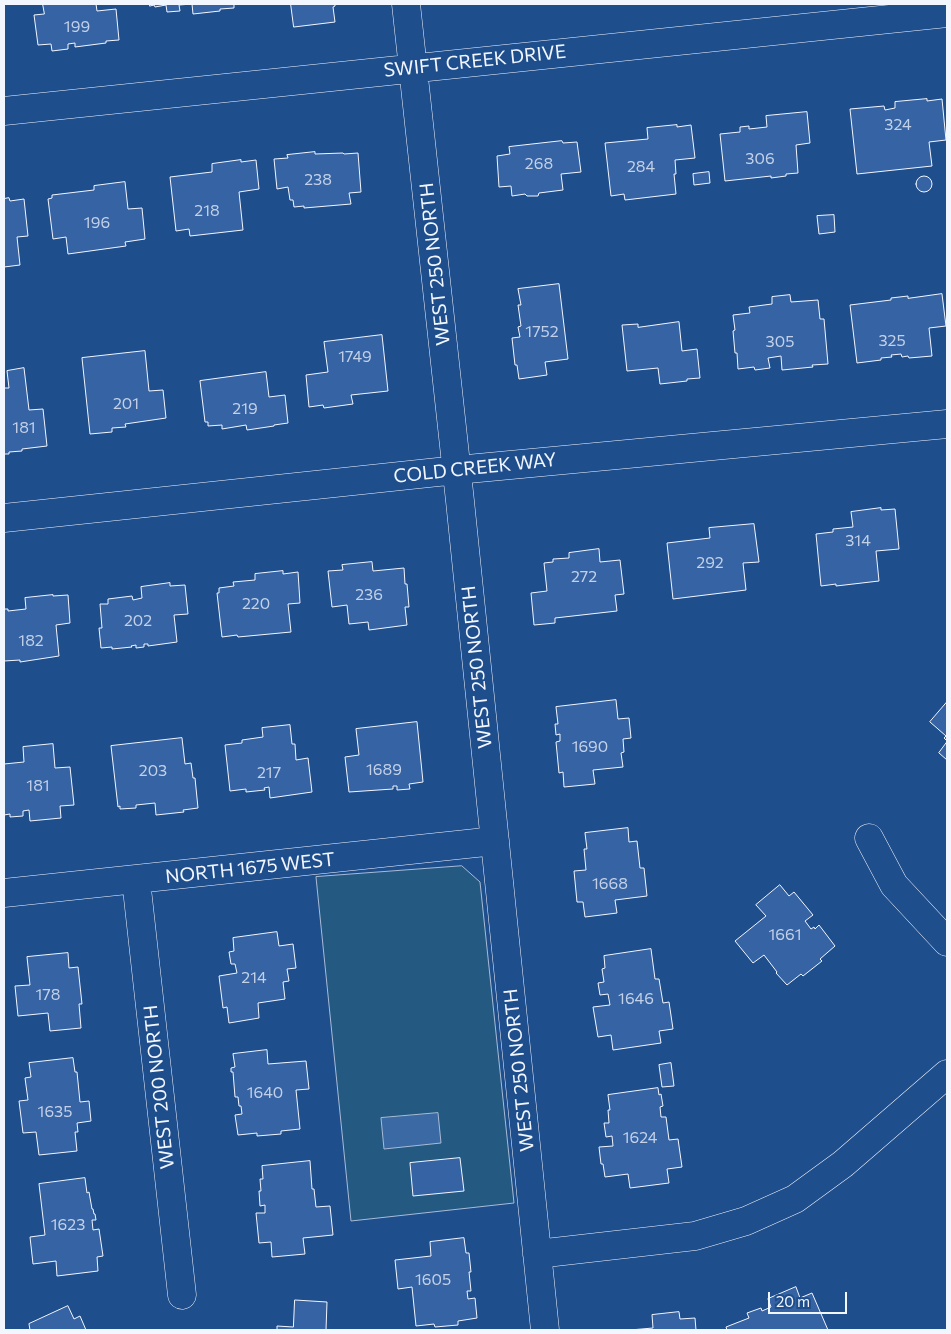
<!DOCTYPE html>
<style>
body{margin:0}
#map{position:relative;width:951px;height:1334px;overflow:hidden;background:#1f4e8c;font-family:Commissioner,sans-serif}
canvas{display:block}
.frame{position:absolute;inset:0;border:5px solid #f2f6ff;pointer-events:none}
.scale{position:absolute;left:768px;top:1292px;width:79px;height:22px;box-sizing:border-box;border:2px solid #f2f6ff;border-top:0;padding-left:6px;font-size:15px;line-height:18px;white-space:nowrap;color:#f2f6ff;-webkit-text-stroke:4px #1f4e8c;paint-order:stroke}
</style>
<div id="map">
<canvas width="951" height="1334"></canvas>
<div class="frame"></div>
<div class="scale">20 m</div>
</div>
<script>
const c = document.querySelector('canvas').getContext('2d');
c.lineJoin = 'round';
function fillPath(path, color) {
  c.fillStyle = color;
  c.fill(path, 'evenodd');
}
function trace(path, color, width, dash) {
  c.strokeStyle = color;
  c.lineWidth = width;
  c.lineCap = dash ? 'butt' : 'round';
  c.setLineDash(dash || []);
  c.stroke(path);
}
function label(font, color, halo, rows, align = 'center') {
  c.font = font + ' Commissioner,sans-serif';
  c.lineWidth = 4;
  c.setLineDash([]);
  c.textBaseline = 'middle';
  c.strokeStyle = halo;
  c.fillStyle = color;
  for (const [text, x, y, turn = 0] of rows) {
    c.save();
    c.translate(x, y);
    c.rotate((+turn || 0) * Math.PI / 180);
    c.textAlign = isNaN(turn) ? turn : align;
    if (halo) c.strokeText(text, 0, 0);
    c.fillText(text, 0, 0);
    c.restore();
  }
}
const green = new Path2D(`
 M 462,866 L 480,882 L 514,1203 L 351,1221 L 316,877 Z`);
const water = new Path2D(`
 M 438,1113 L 441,1143 L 384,1149 L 381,1118 Z`);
const building = new Path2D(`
 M 43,4 L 96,4 L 97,11 L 116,9 L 119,40 L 106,41 L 106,43 L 75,47 L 75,43 L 68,44 L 68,49 L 52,51 L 51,44 L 38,45 L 34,15 L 44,14 Z
 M 150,4 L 234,4 L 234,8 L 220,9 L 220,11 L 193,14 L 192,4 L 179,5 L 180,11 L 167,12 L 166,5 L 155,7 L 154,5 L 150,6 Z
 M 291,4 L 335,4 L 335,6 L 333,7 L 335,22 L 294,27 Z
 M 927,99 L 927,101 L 942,99 L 946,140 L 929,142 L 932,166 L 857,174 L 850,109 L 884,106 L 885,110 L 895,108 L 895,102 Z
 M 807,112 L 810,143 L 796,145 L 798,173 L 786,174 L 786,176 L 771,178 L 771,176 L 725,181 L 720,134 L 740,132 L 740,127 L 749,126 L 749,129 L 767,127 L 766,116 Z
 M 677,125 L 677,127 L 691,125 L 695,158 L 675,160 L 676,174 L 674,174 L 676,194 L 625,200 L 624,194 L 611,196 L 605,143 L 648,139 L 647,128 Z
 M 562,141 L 563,143 L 577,142 L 581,172 L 561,174 L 563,190 L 539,193 L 538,196 L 527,196 L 525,194 L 512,196 L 511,186 L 499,187 L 497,156 L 510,154 L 509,147 Z
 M 315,152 L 315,154 L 343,153 L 344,154 L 358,153 L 361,192 L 349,193 L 351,204 L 304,208 L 304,206 L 294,207 L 293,200 L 290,200 L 288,187 L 277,189 L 274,159 L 288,158 L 287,155 Z
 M 241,160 L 241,162 L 256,160 L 259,189 L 239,192 L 243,230 L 190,236 L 189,229 L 176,231 L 170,177 L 212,172 L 212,164 Z
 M 709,172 L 710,183 L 694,185 L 693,174 Z
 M916 184a8 8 0 1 1 16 0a8 8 0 1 1-16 0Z
 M 125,182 L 128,209 L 142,208 L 145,239 L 125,242 L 126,246 L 68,254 L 66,237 L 53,239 L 48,199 L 52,198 L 52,195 L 94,190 L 94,186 Z
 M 9,198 L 10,201 L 24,199 L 28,236 L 17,237 L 20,265 L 4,267 L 4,199 Z
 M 834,215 L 835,232 L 819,234 L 817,216 Z
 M 559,284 L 568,359 L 545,362 L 547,375 L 519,379 L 517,365 L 515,365 L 512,338 L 520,337 L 518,327 L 521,326 L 518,305 L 521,305 L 518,289 Z
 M 942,294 L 946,326 L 929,328 L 932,356 L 909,358 L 908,356 L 902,357 L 901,354 L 891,355 L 892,357 L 881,358 L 881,360 L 857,363 L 850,305 L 891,300 L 891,298 L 908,296 L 908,298 Z
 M 790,295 L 791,302 L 818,300 L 820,319 L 824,319 L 828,364 L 812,365 L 813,367 L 782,370 L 781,356 L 768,358 L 770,368 L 755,370 L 754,367 L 738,369 L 737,353 L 735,353 L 733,331 L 735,330 L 733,315 L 750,313 L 749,307 L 772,304 L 772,297 Z
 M 679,322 L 682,351 L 697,349 L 700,378 L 687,379 L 687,381 L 660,384 L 658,368 L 627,371 L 622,325 L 638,324 L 638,327 Z
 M 382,335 L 388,391 L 351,395 L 353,404 L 324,408 L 323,405 L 309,407 L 306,375 L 328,372 L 324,342 Z
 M 145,351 L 149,391 L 163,390 L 166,418 L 125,424 L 126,427 L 112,428 L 112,432 L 90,434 L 82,358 Z
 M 24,368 L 29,410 L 43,409 L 47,446 L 22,449 L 22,451 L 9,452 L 9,454 L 4,454 L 4,388 L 9,388 L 7,371 Z
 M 266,372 L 269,397 L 285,395 L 288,423 L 274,425 L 274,426 L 247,430 L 246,425 L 222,429 L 222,425 L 208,426 L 208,422 L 205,422 L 200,381 Z
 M 881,508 L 881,510 L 895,509 L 899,549 L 876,551 L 879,581 L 836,586 L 836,584 L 821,586 L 816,534 L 833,532 L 833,529 L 853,527 L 851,512 Z
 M 754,524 L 759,562 L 743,563 L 746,590 L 673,599 L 667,543 L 710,538 L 709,528 Z
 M 599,549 L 600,562 L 620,560 L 624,594 L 615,595 L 617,611 L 555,618 L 555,623 L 534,625 L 531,593 L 547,591 L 544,563 L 553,562 L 553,559 L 569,558 L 569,553 Z
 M 372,562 L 373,571 L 404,568 L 405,584 L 407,584 L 409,607 L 405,607 L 407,625 L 369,630 L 368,622 L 349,624 L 347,605 L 332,607 L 328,571 L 343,570 L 342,565 Z
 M 283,571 L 283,574 L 298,572 L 300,603 L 288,604 L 291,632 L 238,637 L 237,635 L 222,637 L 217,593 L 219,593 L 219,588 L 234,586 L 233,582 L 255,580 L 255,574 Z
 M 170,583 L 170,586 L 185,585 L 188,614 L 174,615 L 177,642 L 148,646 L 148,644 L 144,644 L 144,647 L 136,648 L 136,645 L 131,646 L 132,647 L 112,649 L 112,647 L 101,648 L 99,628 L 102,628 L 100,604 L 108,604 L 108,599 L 132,596 L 133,600 L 142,598 L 141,587 Z
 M 53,595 L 53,596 L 68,595 L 70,623 L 56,625 L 59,656 L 20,662 L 20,660 L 4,661 L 4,609 L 8,609 L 8,611 L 26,609 L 25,598 Z
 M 616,700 L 618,719 L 629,718 L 631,738 L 623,739 L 624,752 L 621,753 L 623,767 L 593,770 L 595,784 L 564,787 L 563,772 L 559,773 L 556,742 L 560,741 L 560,734 L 556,735 L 555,724 L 558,724 L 556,707 Z
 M 947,702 L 947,741 L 944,738 L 946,736 L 930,722 Z
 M 417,722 L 423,782 L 409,784 L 410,789 L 397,790 L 397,786 L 393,786 L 393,789 L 349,792 L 345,757 L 359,755 L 356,729 Z
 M 290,725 L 292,744 L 295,744 L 296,760 L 308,758 L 312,792 L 270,798 L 269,787 L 264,788 L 265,790 L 246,792 L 246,789 L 230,791 L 225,745 L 242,743 L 242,740 L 263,737 L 262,728 Z
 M 182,738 L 185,764 L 191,763 L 193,778 L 195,778 L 198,808 L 183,810 L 184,812 L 156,815 L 155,803 L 136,805 L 136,808 L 120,809 L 120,806 L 118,807 L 111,746 Z
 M 947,742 L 947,760 L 939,753 Z
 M 53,744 L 55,768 L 70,767 L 74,805 L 60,806 L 61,818 L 30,821 L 29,810 L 23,811 L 23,816 L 10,817 L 10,814 L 4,815 L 4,764 L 24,762 L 23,747 Z
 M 628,828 L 629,842 L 637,841 L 640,868 L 644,868 L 647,896 L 615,900 L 617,913 L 585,917 L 583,902 L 577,902 L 574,871 L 586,870 L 584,849 L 587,849 L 585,833 Z
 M 780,885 L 789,896 L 794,892 L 813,915 L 805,921 L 811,929 L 814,927 L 815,929 L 819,925 L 835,946 L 820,959 L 822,961 L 803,976 L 801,974 L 787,985 L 776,973 L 777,972 L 764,955 L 753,963 L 735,941 L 766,916 L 756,905 Z
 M 277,932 L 279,946 L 293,944 L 296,968 L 287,969 L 289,981 L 283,982 L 285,999 L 258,1003 L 259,1018 L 229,1023 L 227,1007 L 223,1008 L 219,976 L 237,973 L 235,964 L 231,964 L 229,952 L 234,951 L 233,938 Z
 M 651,949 L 655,979 L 659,979 L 663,1003 L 669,1002 L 673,1029 L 659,1031 L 661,1043 L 613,1050 L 611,1035 L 598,1037 L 593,1007 L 610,1005 L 608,994 L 600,995 L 598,983 L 604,982 L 602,969 L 605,968 L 604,956 Z
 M 68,953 L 69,968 L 78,967 L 82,1004 L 79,1004 L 81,1028 L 50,1031 L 48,1013 L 18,1016 L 15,986 L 30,985 L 27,957 Z
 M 267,1050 L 268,1064 L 306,1061 L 309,1089 L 296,1090 L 300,1129 L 281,1131 L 281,1134 L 257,1136 L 257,1133 L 238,1135 L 235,1115 L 242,1114 L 241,1106 L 239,1106 L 238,1097 L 235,1097 L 233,1072 L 231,1072 L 231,1068 L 235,1067 L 233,1054 Z
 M 73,1058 L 75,1072 L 77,1072 L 80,1102 L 89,1101 L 91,1121 L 77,1123 L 78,1132 L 75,1132 L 77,1151 L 39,1155 L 36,1132 L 23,1133 L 19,1101 L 28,1100 L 25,1078 L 31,1077 L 29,1063 Z
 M 671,1063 L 674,1086 L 662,1087 L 659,1065 Z
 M 658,1088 L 659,1095 L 661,1094 L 663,1106 L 660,1107 L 661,1117 L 666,1117 L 669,1140 L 678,1139 L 682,1167 L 667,1169 L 669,1183 L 630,1188 L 628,1174 L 605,1177 L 603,1164 L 601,1164 L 599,1147 L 613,1146 L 612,1136 L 606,1137 L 604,1123 L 609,1123 L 608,1110 L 610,1110 L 608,1095 Z
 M 460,1158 L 464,1191 L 413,1196 L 410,1163 Z
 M 310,1161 L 312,1189 L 314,1189 L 316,1207 L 330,1206 L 333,1235 L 303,1238 L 305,1254 L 272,1257 L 271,1242 L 259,1243 L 256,1213 L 265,1213 L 265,1205 L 260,1206 L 259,1191 L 261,1191 L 260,1179 L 263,1179 L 262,1166 Z
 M 85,1178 L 87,1193 L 89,1192 L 92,1209 L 93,1209 L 94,1214 L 95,1214 L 96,1220 L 92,1220 L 93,1230 L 99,1229 L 103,1256 L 97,1257 L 98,1271 L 57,1276 L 56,1261 L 33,1264 L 30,1237 L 45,1235 L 39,1184 Z
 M 464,1238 L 466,1253 L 469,1253 L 471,1272 L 469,1272 L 471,1291 L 467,1291 L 468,1299 L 475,1298 L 477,1318 L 458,1321 L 458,1325 L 435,1327 L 434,1324 L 416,1326 L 412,1287 L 398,1289 L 395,1260 L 431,1256 L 430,1242 Z
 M 796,1287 L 800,1298 L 812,1293 L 828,1330 L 727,1330 L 726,1327 L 749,1318 L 747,1313 L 761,1308 L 762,1311 L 771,1307 L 768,1299 Z
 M 295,1300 L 327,1302 L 326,1330 L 277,1330 L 277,1326 L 293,1327 Z
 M 68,1306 L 74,1319 L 80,1316 L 86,1330 L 30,1330 L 29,1324 Z
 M 679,1312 L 680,1319 L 695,1318 L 696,1330 L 630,1330 L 653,1328 L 652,1315 Z`);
const minor = new Path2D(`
 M 406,4 L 460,501 L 545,1330
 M 4,111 L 947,13
 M 4,518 L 457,470 L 947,424
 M 869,838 L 894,885 L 947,942
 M 136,880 L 182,1295
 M 4,893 L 495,841
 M 537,1254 L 695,1236 L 746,1221 L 795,1199 L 843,1164 L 947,1074`);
const numberNames = [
 ["199",77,27],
 ["324",898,125],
 ["306",760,159],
 ["268",539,164],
 ["284",641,167],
 ["238",318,180],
 ["218",207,211],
 ["196",97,223],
 ["1752",542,332],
 ["325",892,341],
 ["305",780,342],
 ["1749",355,357],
 ["201",126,404],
 ["219",245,409],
 ["181",24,428],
 ["314",858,541],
 ["292",710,563],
 ["272",584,577],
 ["236",369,595],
 ["220",256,604],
 ["202",138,621],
 ["182",31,641],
 ["1690",590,747],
 ["1689",384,770],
 ["203",153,771],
 ["217",269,773],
 ["181",38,786],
 ["1668",610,884],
 ["1661",785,935],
 ["214",254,978],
 ["178",48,995],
 ["1646",636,999],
 ["1640",265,1093],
 ["1635",55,1112],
 ["1624",640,1138],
 ["1623",68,1225],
 ["1605",433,1280]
];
const streetNames = [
 ["SWIFT CREEK DRIVE",475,61,-6],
 ["WEST 250 NORTH",435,264,-96],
 ["COLD CREEK WAY",475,468,-6],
 ["WEST 250 NORTH",477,667,-96],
 ["NORTH 1675 WEST",250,868,-6],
 ["WEST 250 NORTH",519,1070,-96],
 ["WEST 200 NORTH",159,1087,-96]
];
fillPath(green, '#245a82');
trace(green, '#a8bbd7', 1);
fillPath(water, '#3b69a3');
trace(water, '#a8bbd7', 1);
fillPath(building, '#3563a3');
trace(building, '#f2f6ff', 1);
trace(minor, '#f2f6ff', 29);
trace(minor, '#1f4e8c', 28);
label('16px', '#c3d1e8', null, numberNames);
label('19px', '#f2f6ff', '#1f4e8c', streetNames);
</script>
